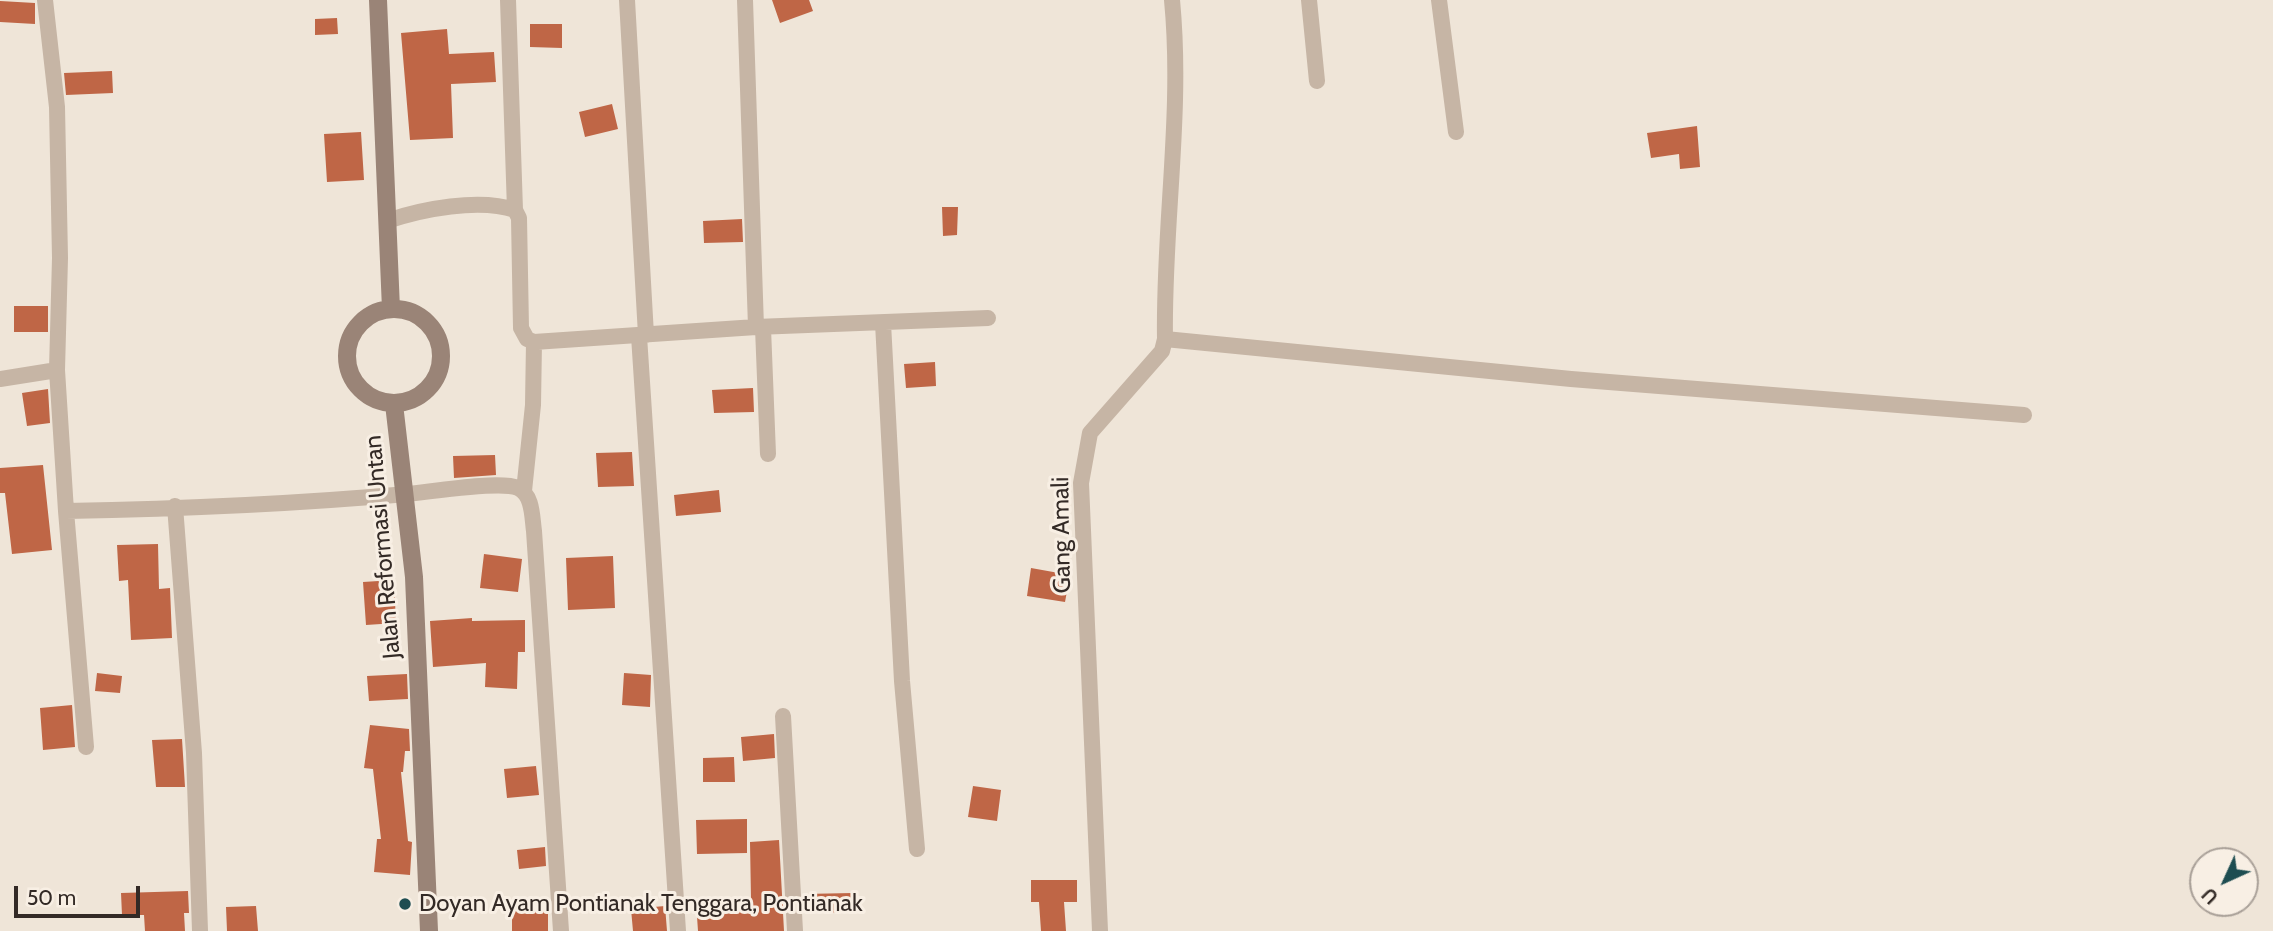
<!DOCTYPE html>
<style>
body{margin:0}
#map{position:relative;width:2273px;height:931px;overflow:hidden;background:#efe5d8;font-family:Cabin,sans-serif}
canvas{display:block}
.north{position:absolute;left:2189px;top:847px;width:70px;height:70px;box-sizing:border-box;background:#f8efe4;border:2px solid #a9a098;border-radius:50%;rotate:225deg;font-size:19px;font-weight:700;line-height:28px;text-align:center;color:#332a26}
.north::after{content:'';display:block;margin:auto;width:24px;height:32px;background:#1e4d51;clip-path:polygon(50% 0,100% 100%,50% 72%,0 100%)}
.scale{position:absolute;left:14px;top:886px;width:126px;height:32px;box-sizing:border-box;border:4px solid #332a26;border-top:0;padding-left:9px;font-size:21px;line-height:24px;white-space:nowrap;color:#332a26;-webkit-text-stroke:5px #f8efe4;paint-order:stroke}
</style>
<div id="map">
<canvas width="2273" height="931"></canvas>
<div class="north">U</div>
<div class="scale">50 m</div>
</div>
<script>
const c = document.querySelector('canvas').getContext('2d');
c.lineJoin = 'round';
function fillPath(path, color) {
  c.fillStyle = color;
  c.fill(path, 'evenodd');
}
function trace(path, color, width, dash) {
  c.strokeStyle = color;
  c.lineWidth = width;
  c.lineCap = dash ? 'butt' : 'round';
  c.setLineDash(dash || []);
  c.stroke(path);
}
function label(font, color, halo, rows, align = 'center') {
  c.font = font + ' Cabin,sans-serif';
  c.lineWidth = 6;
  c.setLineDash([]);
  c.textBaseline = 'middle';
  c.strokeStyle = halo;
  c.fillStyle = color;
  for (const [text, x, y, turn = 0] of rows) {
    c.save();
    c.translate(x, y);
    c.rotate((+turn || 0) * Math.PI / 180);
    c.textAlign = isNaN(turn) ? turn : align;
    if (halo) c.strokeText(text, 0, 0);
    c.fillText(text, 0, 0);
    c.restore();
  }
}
const building = new Path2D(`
 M 772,0 L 809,0 L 813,11 L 780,23 Z
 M 0,1 L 35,3 L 35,24 L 0,22 Z
 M 337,18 L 338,34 L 315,35 L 315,19 Z
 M 530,24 L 562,24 L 562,48 L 530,47 Z
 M 447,29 L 449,54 L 494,52 L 496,82 L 451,84 L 453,138 L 410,140 L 401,33 Z
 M 112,71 L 113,93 L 66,95 L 64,73 Z
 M 612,104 L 618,129 L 585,137 L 579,112 Z
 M 1697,126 L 1700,167 L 1680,169 L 1679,154 L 1651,158 L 1647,133 Z
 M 361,132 L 364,180 L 327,182 L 324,134 Z
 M 942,207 L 958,207 L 957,235 L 943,236 Z
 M 742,219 L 743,242 L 704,243 L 703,221 Z
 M 14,306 L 48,306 L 48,332 L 14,332 Z
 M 935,362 L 936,386 L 906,388 L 904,364 Z
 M 753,388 L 754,412 L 714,413 L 712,390 Z
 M 48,389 L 50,423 L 27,426 L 22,393 Z
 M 632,452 L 634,486 L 598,487 L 596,453 Z
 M 495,455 L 496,475 L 454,478 L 453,456 Z
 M 43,465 L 52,550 L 12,554 L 5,493 L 0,493 L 0,468 Z
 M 719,490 L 721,512 L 676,516 L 674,495 Z
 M 158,544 L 159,589 L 170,588 L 172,638 L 131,640 L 128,580 L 119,581 L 117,545 Z
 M 484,554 L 522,559 L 518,592 L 480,588 Z
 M 613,556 L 615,608 L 568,610 L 566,558 Z
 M 1031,568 L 1070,575 L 1065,602 L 1027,596 Z
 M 394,580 L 396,623 L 366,625 L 363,582 Z
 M 472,618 L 472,621 L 525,620 L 525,652 L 518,652 L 517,689 L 485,687 L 486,663 L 433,667 L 430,621 Z
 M 97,673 L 122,676 L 120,693 L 95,691 Z
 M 624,673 L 651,675 L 650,707 L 622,705 Z
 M 407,674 L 408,699 L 369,701 L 367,676 Z
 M 72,705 L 75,747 L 43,750 L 40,708 Z
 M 370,725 L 409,729 L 410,751 L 405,751 L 403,772 L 401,772 L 408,841 L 412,842 L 410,875 L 374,872 L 377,839 L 381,839 L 373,769 L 364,768 Z
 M 774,734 L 775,758 L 743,761 L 741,737 Z
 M 182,739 L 185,787 L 156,787 L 152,740 Z
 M 734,757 L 735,782 L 703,782 L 703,758 Z
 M 536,766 L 539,795 L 507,798 L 504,769 Z
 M 973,786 L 1001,790 L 997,821 L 968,817 Z
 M 747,819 L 747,853 L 697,854 L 696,820 Z
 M 779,840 L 784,931 L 698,931 L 696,902 L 751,899 L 750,842 Z
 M 545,847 L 546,866 L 519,869 L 517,850 Z
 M 1031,880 L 1077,880 L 1077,902 L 1064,902 L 1066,931 L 1041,931 L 1039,902 L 1031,902 Z
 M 188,891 L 189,913 L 184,913 L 185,931 L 145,931 L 144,915 L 122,915 L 121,893 Z
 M 853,893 L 854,912 L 805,913 L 803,894 Z
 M 512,901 L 548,902 L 548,931 L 512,931 Z
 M 256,906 L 258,931 L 227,931 L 226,907 Z
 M 665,906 L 667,931 L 633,931 L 631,909 Z`);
const street = new Path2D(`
 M 45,0 L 57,107 L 60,258 L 57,370 L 66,511 C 180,509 294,504 407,494 C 430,492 500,480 518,488 C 533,495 532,517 534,531 L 561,931
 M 508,0 L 515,210
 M 627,0 L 646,335
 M 745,0 L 756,327
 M 1309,0 L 1317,81
 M 1439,0 L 1456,132
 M 387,221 C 422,209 479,198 515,210 L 519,218 L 521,328 L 527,339 L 534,342 L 756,327 L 988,318
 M 883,323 L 902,681 L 917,849
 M 763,328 L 768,454
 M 639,336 L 678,931
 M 1165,339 L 1571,379 L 2024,415
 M 0,379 L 57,370
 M 524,491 L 533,405 L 534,342
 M 175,506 L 194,753 L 200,931
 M 66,511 L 86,747
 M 783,716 L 795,931
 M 1100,931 L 1081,483 L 1090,433 L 1162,351 L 1165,339 C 1163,226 1183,113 1172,0`);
const secondary = new Path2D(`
 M 378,0 L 391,309
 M347 356a47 47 0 1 1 94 0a47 47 0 1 1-94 0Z
 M 394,404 L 414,577 L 429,931`);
const markers = [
 [405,904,7,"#1e4d51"]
];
const streetNames = [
 ["Gang Amali",1062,535,-91],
 ["Jalan Reformasi Untan",383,547,-95]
];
const poiNames = [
 ["Doyan Ayam Pontianak Tenggara, Pontianak",419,904]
];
fillPath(building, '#bf6646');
trace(street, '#c6b5a5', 16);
trace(secondary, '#9a8477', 18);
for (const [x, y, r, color] of markers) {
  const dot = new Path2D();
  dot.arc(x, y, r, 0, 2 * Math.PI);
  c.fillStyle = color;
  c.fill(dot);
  trace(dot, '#f8efe4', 2.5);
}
label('24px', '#332a26', '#f8efe4', streetNames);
label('24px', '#332a26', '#f8efe4', poiNames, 'left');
</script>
